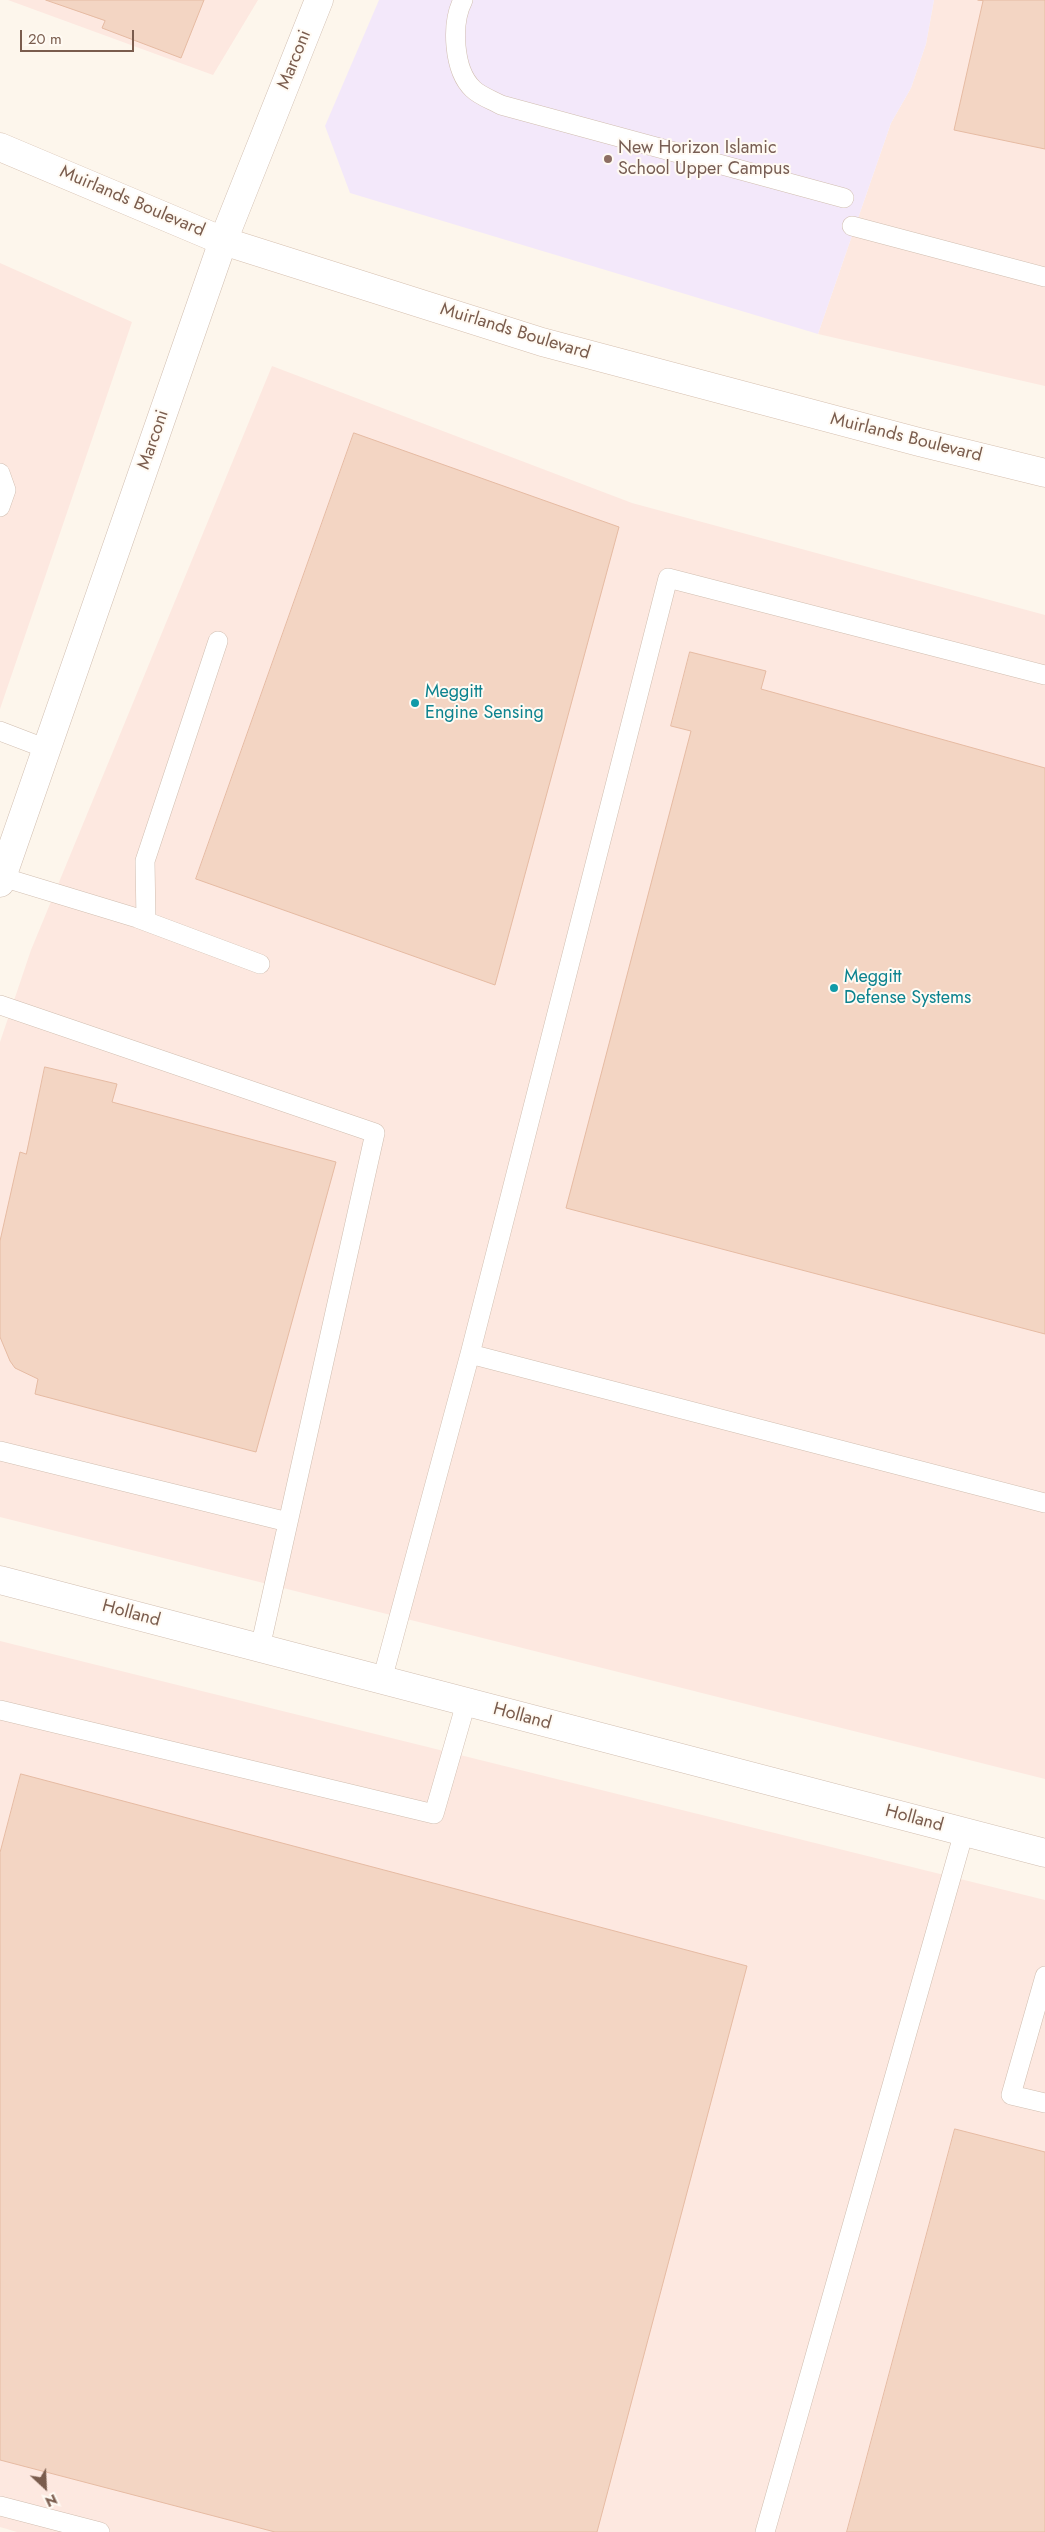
<!DOCTYPE html>
<style>
body{margin:0}
#map{position:relative;width:1045px;height:2532px;overflow:hidden;background:#fdf6ec;font-family:Jost,sans-serif}
canvas{display:block}
.north{position:absolute;left:20px;top:2462px;width:50px;height:50px;-webkit-text-stroke:4px #fffaf3;paint-order:stroke;rotate:155deg;font-size:14px;font-weight:700;line-height:20px;text-align:center;color:#7a5c4d}
.north::after{content:'';display:block;margin:auto;width:18px;height:22px;background:#7a5c4d;clip-path:polygon(50% 0,100% 100%,50% 72%,0 100%)}
.scale{position:absolute;left:20px;top:30px;width:114px;height:22px;box-sizing:border-box;border:2px solid #7a5c4d;border-top:0;padding-left:6px;font-size:15px;line-height:18px;white-space:nowrap;color:#7a5c4d;-webkit-text-stroke:4px #fffaf3;paint-order:stroke}
</style>
<div id="map">
<canvas width="1045" height="2532"></canvas>
<div class="north">N</div>
<div class="scale">20 m</div>
</div>
<script>
const c = document.querySelector('canvas').getContext('2d');
c.lineJoin = 'round';
function fillPath(path, color) {
  c.fillStyle = color;
  c.fill(path, 'evenodd');
}
function trace(path, color, width, dash) {
  c.strokeStyle = color;
  c.lineWidth = width;
  c.lineCap = dash ? 'butt' : 'round';
  c.setLineDash(dash || []);
  c.stroke(path);
}
function label(font, color, halo, rows, align = 'center') {
  c.font = font + ' Jost,sans-serif';
  c.lineWidth = 4;
  c.setLineDash([]);
  c.textBaseline = 'middle';
  c.strokeStyle = halo;
  c.fillStyle = color;
  for (const [text, x, y, turn = 0] of rows) {
    c.save();
    c.translate(x, y);
    c.rotate((+turn || 0) * Math.PI / 180);
    c.textAlign = isNaN(turn) ? turn : align;
    if (halo) c.strokeText(text, 0, 0);
    c.fillText(text, 0, 0);
    c.restore();
  }
}
const commercial = new Path2D(`
 M 8,0 L 258,0 L 213,75 Z
 M 934,0 L 1045,0 L 1045,386 L 818,334 L 891,123 L 911,88 L 926,44 Z
 M 0,263 L 132,322 L 0,709 Z
 M 272,366 L 632,503 L 1045,615 L 1045,1779 L 0,1517 L 0,1042 L 31,950 Z
 M 0,1641 L 1045,1900 L 1045,2532 L 17,2532 L 0,2527 Z`);
const education = new Path2D(`
 M 379,0 L 934,0 L 926,44 L 911,88 L 891,123 L 818,334 L 350,193 L 325,126 Z`);
const building = new Path2D(`
 M 46,0 L 204,0 L 181,58 L 102,28 L 105,21 Z
 M 978,0 L 1045,0 L 1045,149 L 954,130 L 983,1 Z
 M 354,433 L 619,527 L 495,985 L 196,879 Z
 M 690,652 L 766,671 L 761,689 L 1045,768 L 1045,1334 L 566,1208 L 691,731 L 671,726 Z
 M 45,1067 L 117,1084 L 112,1102 L 336,1162 L 256,1452 L 35,1394 L 38,1379 L 15,1368 L 10,1361 L 0,1337 L 0,1241 L 20,1152 L 26,1154 Z
 M 21,1774 L 747,1966 L 597,2532 L 275,2532 L 0,2460 L 0,1853 Z
 M 955,2129 L 1045,2152 L 1045,2532 L 847,2532 Z`);
const service = new Path2D(`
 M 463,0 C 451,23 453,70 473,89 C 480,96 492,100 501,105 L 844,198
 M 852,226 L 1045,277
 M 0,473 L 6,490 L 0,507
 M 0,731 L 47,749
 M 2,877 L 137,918 L 260,964
 M 146,921 L 145,861 L 218,641
 M 0,1005 L 375,1133 L 260,1648
 M 470,1354 L 1045,1503
 M 0,1451 L 288,1522
 M 382,1680 L 470,1354 L 668,578 L 1045,675
 M 0,1710 L 434,1814 L 466,1703
 M 1045,1976 L 1011,2095 L 1045,2103
 M 0,2506 L 100,2532
 M 765,2532 L 964,1832`);
const minor = new Path2D(`
 M 0,883 L 223,241 L 319,0
 M 0,1580 L 1045,1853`);
const secondary = new Path2D(`
 M 0,147 L 223,241 L 542,342 L 919,442 L 1045,473`);
const markers = [
 [608,159,5,"#8d6e63"],
 [415,703,5,"#0f9aa8"],
 [834,988,5,"#0f9aa8"]
];
const streetNames = [
 ["Marconi",295,60,-68],
 ["Muirlands Boulevard",132,202,23],
 ["Muirlands Boulevard",515,332,17],
 ["Muirlands Boulevard",906,438,14],
 ["Marconi",154,440,-71],
 ["Holland",131,1614,15],
 ["Holland",522,1717,15],
 ["Holland",914,1819,15]
];
const educationNames = [
 ["New Horizon Islamic",618,149],
 ["School Upper Campus",618,170]
];
const cultureNames = [
 ["Meggitt",425,693],
 ["Engine Sensing",425,714],
 ["Meggitt",844,978],
 ["Defense Systems",844,999]
];
fillPath(commercial, '#fde8e0');
fillPath(education, '#f3e8fa');
fillPath(building, '#f3d5c3');
trace(building, '#e6bba3', 1);
trace(service, '#d1beb0', 20);
trace(minor, '#d1beb0', 29);
trace(secondary, '#d6c0b0', 29);
trace(service, '#fff', 19);
trace(minor, '#fff', 28);
trace(secondary, '#fff', 28);
for (const [x, y, r, color] of markers) {
  const dot = new Path2D();
  dot.arc(x, y, r, 0, 2 * Math.PI);
  c.fillStyle = color;
  c.fill(dot);
  trace(dot, '#fffaf3', 2);
}
label('18px', '#7a5c4d', '#fffaf3', streetNames);
label('18px', '#785e54', '#fffaf3', educationNames, 'left');
label('18px', '#0d838f', '#fffaf3', cultureNames, 'left');
</script>
